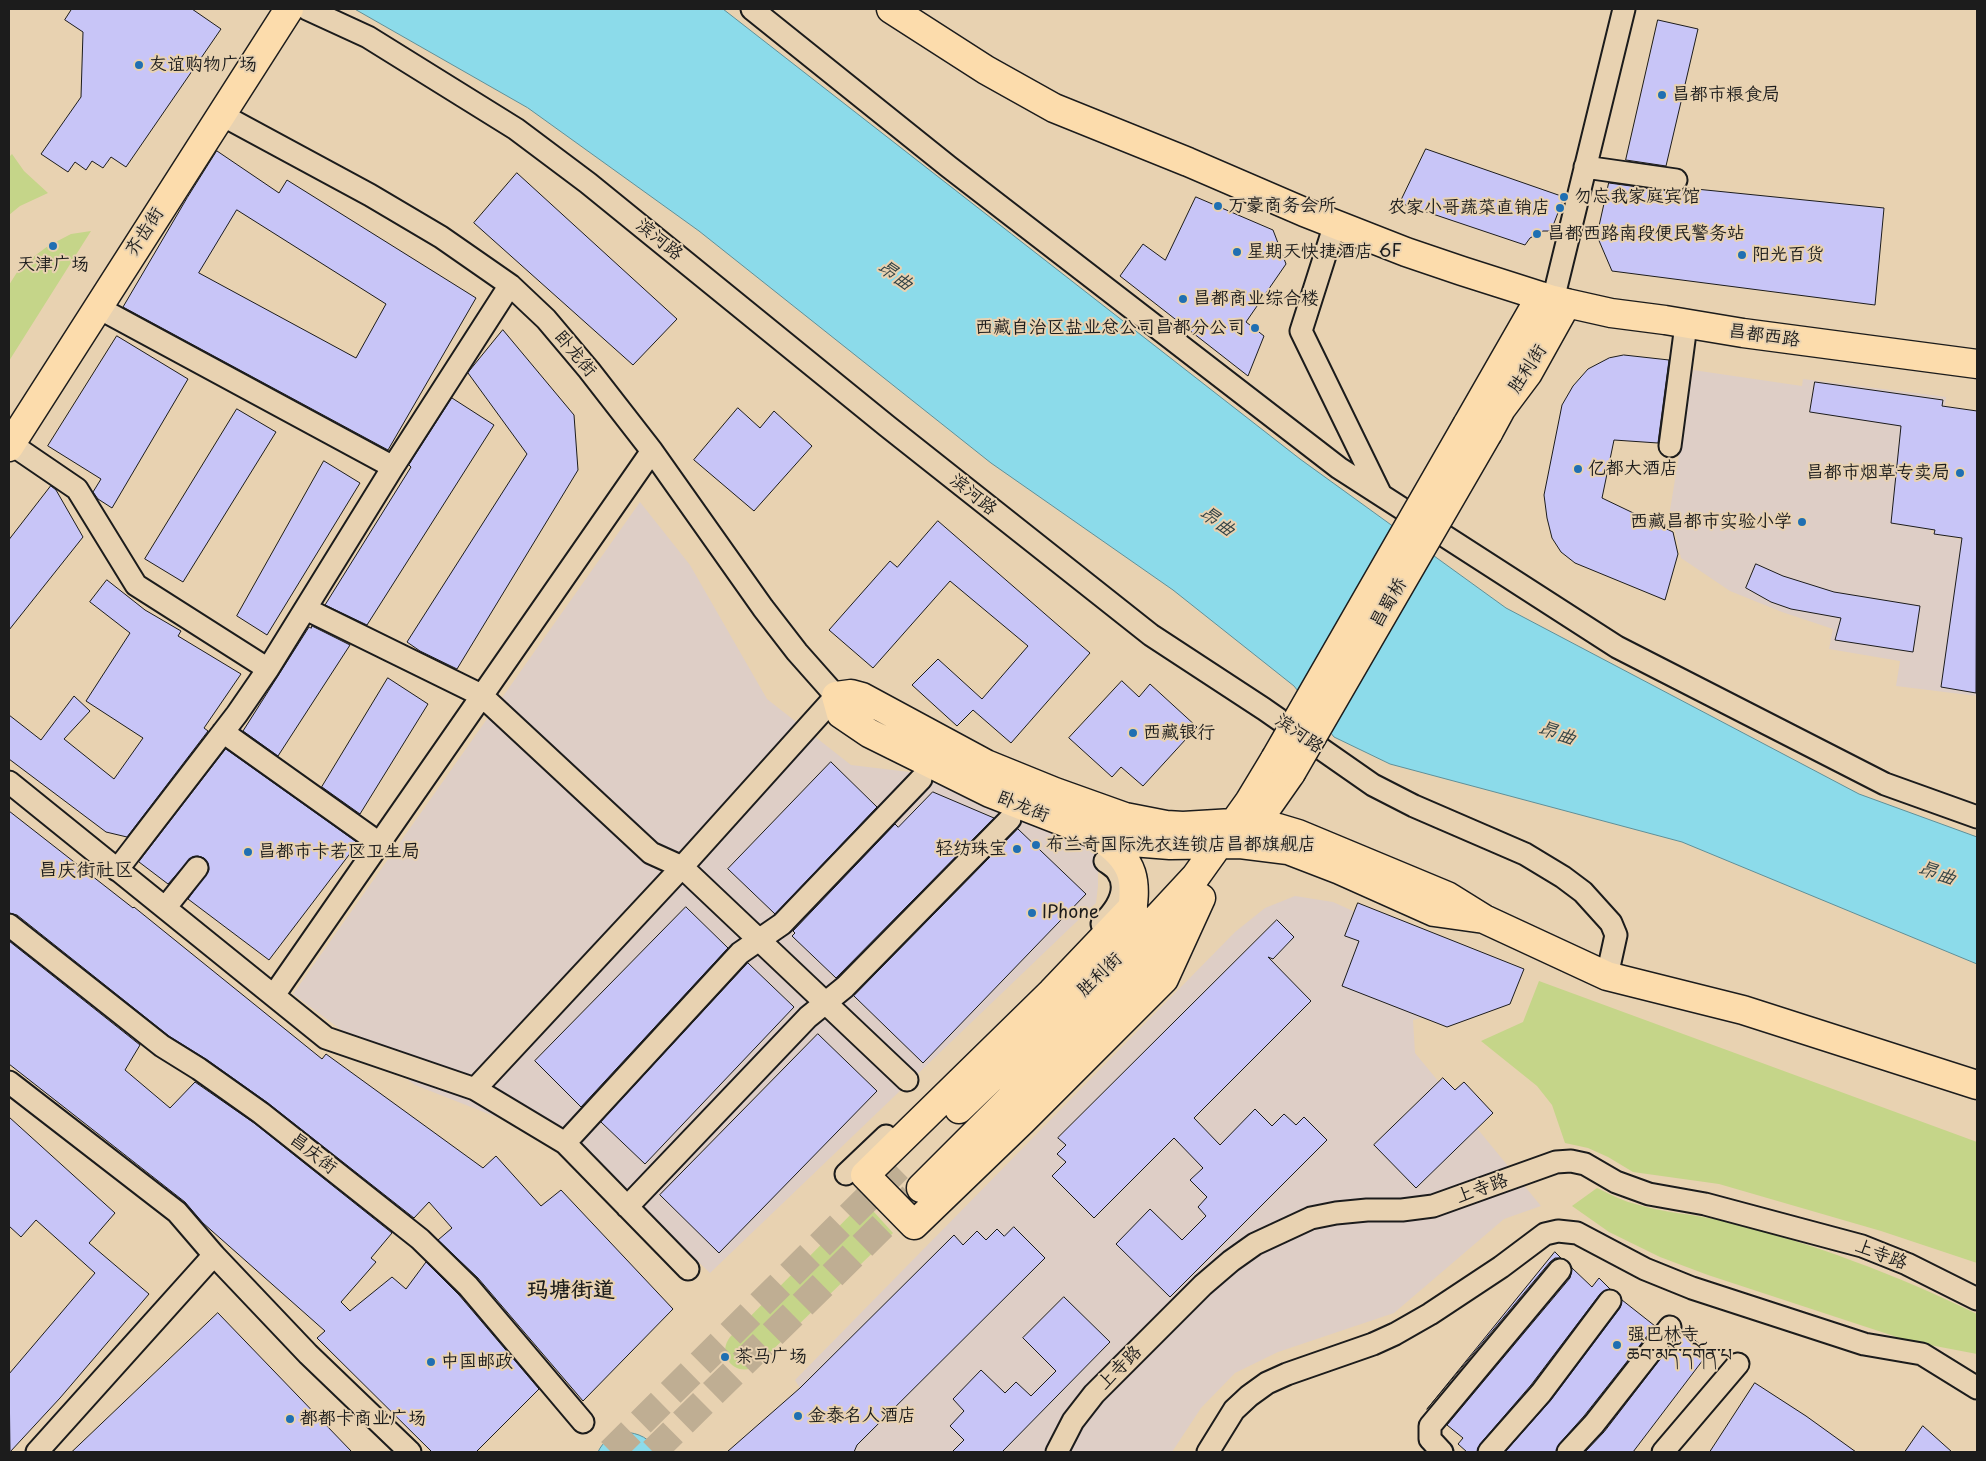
<!DOCTYPE html>
<meta charset="utf-8">
<style>
body{margin:0}
#map{position:relative;width:1986px;height:1461px;overflow:hidden;background:#e8d2b1;font-family:"Playpen Sans",sans-serif}
canvas{display:block}
.frame{position:absolute;inset:0;border:10px solid #1c1c1c;pointer-events:none}
</style>
<div id="map">
<canvas width="1986" height="1461"></canvas>
<div class="frame"></div>
</div>
<script>
const c = document.querySelector('canvas').getContext('2d');
c.lineJoin = 'round';
function fillPath(path, color) {
  c.fillStyle = color;
  c.fill(path, 'evenodd');
}
function trace(path, color, width, dash) {
  c.strokeStyle = color;
  c.lineWidth = width;
  c.lineCap = dash ? 'butt' : 'round';
  c.setLineDash(dash || []);
  c.stroke(path);
}
function label(font, color, halo, rows, align = 'center') {
  c.font = font + ' "Playpen Sans","LXGW WenKai TC","Noto Serif Tibetan",sans-serif';
  c.lineWidth = 4;
  c.setLineDash([]);
  c.textBaseline = 'middle';
  c.strokeStyle = halo;
  c.fillStyle = color;
  for (const [text, x, y, turn = 0] of rows) {
    c.save();
    c.translate(x, y);
    c.rotate((+turn || 0) * Math.PI / 180);
    c.textAlign = isNaN(turn) ? turn : align;
    if (halo) c.strokeText(text, 0, 0);
    c.fillText(text, 0, 0);
    c.restore();
  }
}
const built = new Path2D(`
 M 1693,370 L 1802,386 L 1803,379 L 1946,397 L 1931,533 L 1977,543 L 1977,696 L 1896,686 L 1900,661 L 1829,649 L 1833,629 L 1782,612 L 1730,591 L 1681,558 L 1670,510 Z
 M 640,502 L 690,565 L 767,699 L 851,765 L 918,773 L 1098,846 L 1098,886 L 1096,903 L 710,1273 L 583,1151 L 415,1085 L 293,994 Z
 M 1295,896 L 1333,902 L 1491,973 L 1482,1003 L 1413,1020 L 1415,1053 L 1541,1206 L 1504,1219 L 1394,1313 L 1278,1352 L 1235,1373 L 1201,1408 L 1172,1452 L 854,1452 L 857,1445 L 800,1388 L 795,1380 L 1235,932 L 1265,908 Z`);
const green = new Path2D(`
 M 12,154 L 24,171 L 48,193 L 20,206 L 9,215 L 9,157 Z
 M 91,231 L 9,361 L 9,285 L 21,266 L 48,246 L 71,234 Z
 M 1539,981 L 1977,1142 L 1977,1263 L 1881,1231 L 1719,1184 L 1633,1172 L 1608,1157 L 1588,1148 L 1565,1143 L 1552,1105 L 1537,1086 L 1481,1041 L 1523,1022 Z
 M 1597,1188 C 1608,1193 1620,1200 1632,1203 C 1662,1213 1694,1214 1725,1221 C 1812,1243 1897,1275 1977,1314 L 1977,1354 L 1909,1341 L 1708,1275 L 1660,1257 L 1609,1232 L 1572,1206 Z
 M 864,1201 L 893,1233 L 757,1365 C 738,1379 715,1357 730,1337 Z`);
const water = new Path2D(`
 M 355,9 L 723,9 L 1300,459 L 1506,608 L 1859,794 L 1977,837 L 1977,964 L 1682,842 L 1390,764 L 1334,737 L 1294,686 L 1173,590 L 991,463 L 699,231 L 528,108 Z
 M 624,1432 C 639,1433 650,1438 657,1452 L 598,1452 C 603,1441 612,1435 624,1432 Z`);
const building = new Path2D(`
 M 72,9 L 192,9 L 221,29 L 126,167 L 111,157 L 103,168 L 92,161 L 86,170 L 75,162 L 68,172 L 41,154 L 81,97 L 83,32 L 65,20 Z
 M 1658,20 L 1698,29 L 1666,166 L 1626,160 Z
 M 1426,149 L 1564,197 L 1551,231 L 1543,231 L 1530,238 L 1525,245 L 1400,203 Z
 M 217,151 L 279,193 L 287,180 L 476,298 L 388,450 L 123,307 L 187,198 ZM 237,210 L 386,304 L 356,358 L 199,273 Z
 M 517,173 L 677,319 L 633,365 L 474,223 Z
 M 1609,183 L 1674,192 L 1681,191 L 1686,188 L 1884,208 L 1875,305 L 1612,271 L 1597,236 Z
 M 1196,197 L 1273,230 L 1286,264 L 1246,322 L 1264,336 L 1248,376 L 1120,276 L 1143,244 L 1165,260 Z
 M 503,330 L 574,415 L 578,470 L 457,669 L 420,651 L 407,642 L 527,454 L 468,373 Z
 M 117,336 L 188,379 L 112,508 L 98,499 L 93,492 L 101,479 L 48,446 Z
 M 1624,355 L 1669,360 L 1658,443 L 1614,440 L 1602,498 L 1673,532 L 1678,554 L 1665,600 L 1575,563 L 1561,552 L 1552,538 L 1547,518 L 1544,495 L 1562,405 L 1573,386 L 1588,369 L 1609,358 Z
 M 1815,382 L 1943,400 L 1942,406 L 1977,411 L 1976,693 L 1941,687 L 1962,538 L 1934,534 L 1935,530 L 1891,523 L 1901,426 L 1810,412 Z
 M 452,398 L 494,425 L 367,625 L 325,605 L 411,467 L 409,465 Z
 M 738,408 L 760,428 L 774,411 L 812,446 L 754,511 L 694,460 Z
 M 237,409 L 276,432 L 183,582 L 145,559 Z
 M 324,461 L 360,483 L 267,635 L 237,616 Z
 M 51,486 L 56,490 L 83,537 L 9,630 L 9,540 Z
 M 938,521 L 1090,653 L 1011,743 L 973,710 L 957,726 L 912,685 L 938,659 L 982,699 L 1028,646 L 950,581 L 873,668 L 829,630 L 890,561 L 897,567 Z
 M 1756,564 L 1783,576 L 1834,592 L 1920,606 L 1913,652 L 1835,640 L 1841,618 L 1791,609 L 1771,602 L 1746,588 Z
 M 107,580 L 145,610 L 181,631 L 178,636 L 241,674 L 204,728 L 208,731 L 127,837 L 106,832 L 9,759 L 9,715 L 41,740 L 74,696 L 90,711 L 64,739 L 114,779 L 143,738 L 86,701 L 130,633 L 90,602 Z
 M 312,626 L 350,645 L 278,756 L 243,731 L 309,627 L 311,628 Z
 M 388,678 L 428,704 L 360,814 L 322,787 Z
 M 1122,681 L 1139,697 L 1150,684 L 1197,727 L 1143,786 L 1121,767 L 1112,777 L 1069,738 Z
 M 226,749 L 358,843 L 269,960 L 188,899 L 209,870 L 208,863 L 204,858 L 198,856 L 192,857 L 168,884 L 139,862 Z
 M 831,762 L 877,807 L 775,914 L 728,869 Z
 M 933,792 L 994,818 L 836,978 L 792,936 L 795,933 L 793,931 L 895,824 L 898,827 Z
 M 9,811 L 133,908 L 134,907 L 322,1059 L 326,1054 L 483,1168 L 496,1156 L 541,1206 L 561,1190 L 673,1309 L 583,1401 L 478,1278 L 438,1240 L 452,1228 L 429,1202 L 414,1218 L 268,1103 L 206,1059 L 169,1036 L 17,915 L 9,913 Z
 M 1018,829 L 1086,894 L 923,1063 L 854,996 Z
 M 1358,903 L 1524,969 L 1510,1004 L 1447,1027 L 1342,986 L 1359,941 L 1345,936 Z
 M 686,907 L 728,948 L 581,1107 L 535,1061 Z
 M 1277,920 L 1294,937 L 1273,959 L 1268,957 L 1311,1001 L 1194,1118 L 1220,1145 L 1255,1109 L 1272,1126 L 1284,1114 L 1296,1125 L 1304,1117 L 1327,1140 L 1170,1297 L 1116,1244 L 1150,1209 L 1182,1240 L 1206,1216 L 1198,1207 L 1207,1197 L 1190,1180 L 1203,1168 L 1174,1138 L 1094,1218 L 1052,1176 L 1066,1162 L 1057,1154 L 1066,1145 L 1058,1138 Z
 M 9,941 L 140,1045 L 125,1070 L 170,1108 L 195,1082 L 254,1123 L 392,1233 L 371,1258 L 376,1262 L 341,1302 L 350,1311 L 392,1277 L 406,1289 L 426,1262 L 459,1295 L 539,1389 L 476,1452 L 432,1452 L 317,1338 L 325,1331 L 203,1223 L 185,1202 L 9,1064 Z
 M 748,963 L 794,1007 L 645,1164 L 601,1122 Z
 M 818,1034 L 877,1091 L 719,1253 L 660,1195 Z
 M 1443,1078 L 1455,1090 L 1464,1082 L 1493,1113 L 1416,1188 L 1374,1145 Z
 M 9,1117 L 115,1213 L 89,1243 L 149,1294 L 60,1398 L 10,1452 L 9,1374 L 95,1273 L 36,1220 L 21,1237 L 9,1226 Z
 M 1014,1227 L 1045,1258 L 857,1445 L 854,1452 L 727,1452 L 800,1388 L 954,1235 L 963,1245 L 977,1231 L 986,1240 L 997,1229 L 1004,1236 Z
 M 1555,1252 L 1561,1258 L 1555,1258 L 1550,1262 L 1427,1409 Z
 M 1572,1268 L 1592,1287 L 1599,1278 L 1610,1289 L 1600,1294 L 1531,1385 L 1480,1444 L 1477,1452 L 1467,1452 L 1458,1444 L 1463,1438 L 1447,1425 L 1570,1278 Z
 M 1064,1297 L 1110,1342 L 1002,1452 L 952,1452 L 964,1440 L 950,1426 L 964,1411 L 953,1399 L 981,1370 L 1005,1393 L 1016,1382 L 1031,1396 L 1056,1371 L 1023,1338 Z
 M 1622,1300 L 1655,1326 L 1584,1416 L 1559,1444 L 1556,1452 L 1505,1452 L 1551,1400 L 1620,1308 Z
 M 218,1313 L 352,1452 L 72,1452 Z
 M 1683,1330 L 1709,1352 L 1633,1452 L 1585,1452 L 1604,1432 Z
 M 1755,1383 L 1806,1416 L 1856,1452 L 1710,1452 Z
 M 1923,1426 L 1952,1452 L 1905,1452 Z`);
const majorTunnel = new Path2D(`
 M 611,1452 L 898,1168
 M 653,1452 L 921,1188`);
const minor = new Path2D(`
 M 307,9 L 368,37 L 516,129 L 588,183 L 887,426 L 1151,635 L 1264,709 L 1373,785 L 1414,806 L 1525,854 L 1563,877 L 1583,892 L 1611,923 L 1616,935 L 1607,976
 M 752,9 L 949,167 L 1339,468 L 1617,647 L 1885,784 L 1977,817
 M 222,115 L 370,195 L 441,237 L 510,285 L 546,319 L 589,370 L 652,451 L 763,608 L 797,652 L 836,696 L 682,867 L 475,1089
 M 1585,167 L 1676,180
 M 1335,224 L 1301,331 L 1381,495
 M 1553,300 L 1624,9
 M 97,307 L 393,467
 M 11,444 L 77,489 L 136,585 L 268,669
 M 1670,446 L 1686,325
 M 306,609 L 481,695 L 651,853 L 682,867 L 907,1080
 M 223,732 L 379,843
 M 9,782 L 326,1038 L 475,1089 L 565,1143 L 688,1269
 M 117,870 L 237,714 L 268,669 L 393,467 L 510,285
 M 165,908 L 197,868
 M 1102,924 C 1115,911 1131,890 1117,871 C 1114,867 1109,864 1105,861
 M 9,925 L 162,1046 L 199,1069 L 261,1113 L 420,1239 L 468,1286 L 583,1422
 M 274,995 L 652,451
 M 9,1082 L 177,1212 L 214,1255 L 308,1354 L 410,1452
 M 565,1143 L 740,953 L 782,924 L 921,779
 M 846,1174 L 886,1136
 M 627,1207 L 808,1017 L 845,987 L 1010,819
 M 37,1452 L 214,1255
 M 1057,1452 L 1073,1421 L 1094,1394 L 1203,1285 L 1231,1261 L 1255,1244 L 1311,1218 L 1336,1213 L 1367,1210 L 1402,1210 L 1433,1206 L 1556,1162 L 1571,1161 L 1585,1164 L 1616,1182 L 1649,1194 L 1705,1204 L 1862,1246 L 1907,1264 L 1977,1299
 M 1208,1452 L 1234,1410 L 1249,1396 L 1267,1383 L 1287,1374 L 1373,1344 L 1395,1334 L 1430,1314 L 1501,1267 L 1545,1234 L 1558,1231 L 1577,1233 L 1645,1269 L 1692,1288 L 1864,1344 L 1922,1354 L 1977,1388
 M 1442,1452 L 1430,1439 L 1430,1426 L 1560,1270
 M 1489,1452 L 1541,1393 L 1610,1301
 M 1568,1452 L 1594,1424 L 1670,1327
 M 1663,1452 L 1738,1364`);
const major = new Path2D(`
 M 891,9 L 986,70 L 1054,108 L 1188,162 L 1304,212 L 1406,252 L 1462,271 L 1553,300 L 1611,313 L 1665,320 L 1743,333 L 1977,364
 M 1467,425 L 1541,296
 M 1488,433 L 1501,409 L 1528,373 L 1567,303
 M 9,447 L 289,9
 M 1249,833 L 1291,773
 M 1098,836 C 1136,861 1138,881 1130,924
 M 1133,907 L 1052,992 L 865,1175 L 914,1225 L 1023,1120 L 1164,979 L 1201,898
 M 1484,919 L 1434,912 L 1340,870 L 1288,850 L 1240,844 L 1170,845 L 1132,842 L 1095,834 L 990,793 L 869,733 L 841,714 L 836,696 L 851,694 L 862,697 L 986,764 L 1055,792 L 1125,817 L 1166,825 L 1183,826 L 1233,823 L 1255,825 L 1278,828 L 1298,834 L 1447,896 L 1484,919 L 1607,976 L 1743,1010 L 1977,1085
 M 959,1109 L 1144,932 L 1196,876 L 1249,802 L 1275,759
 M 921,1188 L 1137,972 L 1180,923`);
const majorBridge = new Path2D(`
 M 1275,759 L 1467,425
 M 1291,773 L 1488,433`);
const markers = [
 [139,65,5,"#1f6fb2"],
 [1662,95,5,"#1f6fb2"],
 [1564,197,5,"#1f6fb2"],
 [1218,206,5,"#1f6fb2"],
 [1560,208,5,"#1f6fb2"],
 [1537,234,5,"#1f6fb2"],
 [53,246,5,"#1f6fb2"],
 [1237,252,5,"#1f6fb2"],
 [1742,255,5,"#1f6fb2"],
 [1183,299,5,"#1f6fb2"],
 [1255,328,5,"#1f6fb2"],
 [1578,469,5,"#1f6fb2"],
 [1960,473,5,"#1f6fb2"],
 [1802,522,5,"#1f6fb2"],
 [1133,733,5,"#1f6fb2"],
 [1036,845,5,"#1f6fb2"],
 [1017,849,5,"#1f6fb2"],
 [248,852,5,"#1f6fb2"],
 [1032,913,5,"#1f6fb2"],
 [1617,1345,5,"#1f6fb2"],
 [725,1357,5,"#1f6fb2"],
 [431,1362,5,"#1f6fb2"],
 [798,1416,5,"#1f6fb2"],
 [290,1419,5,"#1f6fb2"]
];
const poiNames = [
 ["友谊购物广场",149,65],
 ["昌都市粮食局",1672,95],
 ["勿忘我家庭宾馆",1574,197],
 ["万豪商务会所",1228,206],
 ["农家小哥蔬菜直销店",1550,208,"right"],
 ["昌都西路南段便民警务站",1547,234],
 ["星期天快捷酒店 6F",1247,252],
 ["阳光百货",1752,255],
 ["天津广场",53,265,"center"],
 ["昌都商业综合楼",1193,299],
 ["西藏自治区盐业总公司昌都分公司",1245,328,"right"],
 ["亿都大酒店",1588,469],
 ["昌都市烟草专卖局",1950,473,"right"],
 ["西藏昌都市实验小学",1792,522,"right"],
 ["西藏银行",1143,733],
 ["布兰奇国际洗衣连锁店昌都旗舰店",1046,845],
 ["轻纺珠宝",1007,849,"right"],
 ["昌都市卡若区卫生局",258,852],
 ["IPhone",1042,913],
 ["强巴林寺",1627,1335],
 ["ཆབ་མདོ་དགོན་པ",1627,1356],
 ["茶马广场",735,1357],
 ["中国邮政",441,1362],
 ["金泰名人酒店",808,1416],
 ["都都卡商业广场",300,1419]
];
const streetNames = [
 ["齐齿街",145,232,-57],
 ["滨河路",659,240,39],
 ["昌都西路",1764,336,8],
 ["卧龙街",575,354,50],
 ["胜利街",1528,369,-57],
 ["滨河路",973,495,39],
 ["昌蜀桥",1389,603,-60],
 ["滨河路",1299,734,35],
 ["卧龙街",1023,807,22],
 ["胜利街",1100,975,-44],
 ["昌庆街",313,1154,38],
 ["上寺路",1482,1189,-20],
 ["上寺路",1881,1255,21],
 ["上寺路",1120,1368,-45]
];
const waterNames = [
 ["昂曲",895,276,37],
 ["昂曲",1217,522,37],
 ["昂曲",1557,734,20],
 ["昂曲",1937,874,20]
];
const neighbourhoodNames = [
 ["昌庆街社区",86,871]
];
const districtNames = [
 ["玛塘街道",571,1291]
];
fillPath(built, '#decec6');
fillPath(green, '#c5d589');
fillPath(water, '#8cdbea');
trace(water, '#5f8f98', 1);
fillPath(building, '#c8c5f7');
trace(building, '#1c1c1c', 1);
trace(majorTunnel, '#bfae93', 28, [28, 14]);
trace(minor, '#1c1c1c', 25);
trace(major, '#1c1c1c', 31);
trace(minor, '#e8d2b1', 21);
trace(major, '#fcdcac', 28);
trace(majorBridge, '#1c1c1c', 31, []);
trace(majorBridge, '#fcdcac', 28);
for (const [x, y, r, color] of markers) {
  const dot = new Path2D();
  dot.arc(x, y, r, 0, 2 * Math.PI);
  c.fillStyle = color;
  c.fill(dot);
  trace(dot, '#e8d2b1', 2);
}
label('18px', '#1c1c1c', '#e8d2b1', poiNames, 'left');
label('18px', '#1c1c1c', '#e8d2b1', streetNames);
label('italic 19px', '#324245', '#e8d2b1', waterNames);
label('19px', '#1c1c1c', '#e8d2b1', neighbourhoodNames);
label('bold 22px', '#1c1c1c', '#e8d2b1', districtNames);
</script>
